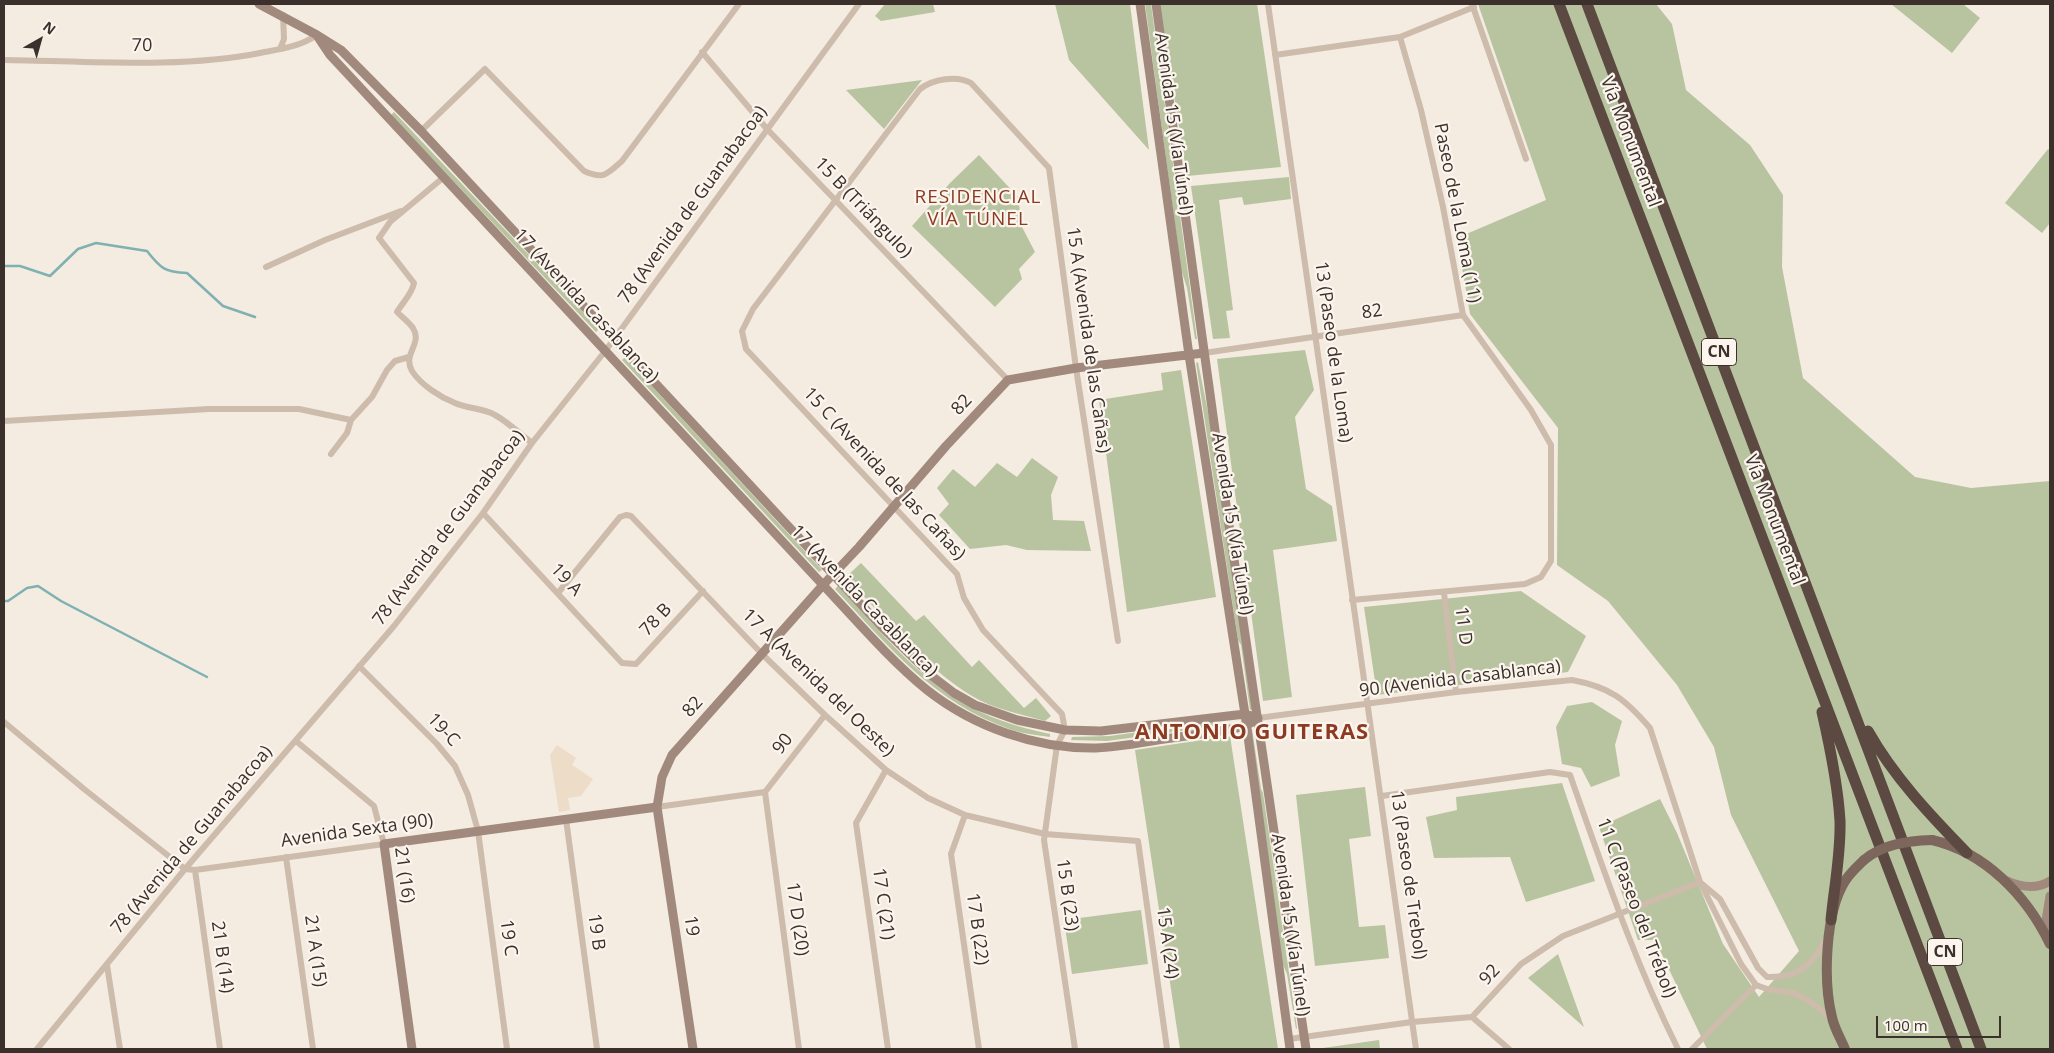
<!DOCTYPE html>
<meta charset="utf-8">
<style>
body{margin:0}
#map{position:relative;width:2054px;height:1053px;overflow:hidden;background:#f4ebe1;font-family:"Open Sans",sans-serif}
canvas{display:block}
.frame{position:absolute;inset:0;border:5px solid #3b302b;pointer-events:none}
.north{position:absolute;left:15px;top:15px;width:50px;height:50px;-webkit-text-stroke:4px #fbf5ee;paint-order:stroke;rotate:38deg;font-size:14px;font-weight:700;line-height:20px;text-align:center;color:#3b302b}
.north::after{content:'';display:block;margin:auto;width:18px;height:22px;background:#3b302b;clip-path:polygon(50% 0,100% 100%,50% 72%,0 100%)}
.scale{position:absolute;left:1876px;top:1016px;width:125px;height:22px;box-sizing:border-box;border:2px solid #3b302b;border-top:0;padding-left:6px;font-size:15px;line-height:18px;white-space:nowrap;color:#3b302b;-webkit-text-stroke:4px #fbf5ee;paint-order:stroke}
</style>
<div id="map">
<canvas width="2054" height="1053"></canvas>
<div class="frame"></div>
<div class="north">N</div>
<div class="scale">100 m</div>
</div>
<script>
const c = document.querySelector('canvas').getContext('2d');
c.lineJoin = 'round';
function fillPath(path, color) {
  c.fillStyle = color;
  c.fill(path, 'evenodd');
}
function trace(path, color, width, dash) {
  c.strokeStyle = color;
  c.lineWidth = width;
  c.lineCap = dash ? 'butt' : 'round';
  c.setLineDash(dash || []);
  c.stroke(path);
}
function label(font, color, halo, rows, align = 'center') {
  c.font = font + ' "Open Sans",sans-serif';
  c.lineWidth = 4.5;
  c.setLineDash([]);
  c.textBaseline = 'middle';
  c.strokeStyle = halo;
  c.fillStyle = color;
  for (const [text, x, y, turn = 0] of rows) {
    c.save();
    c.translate(x, y);
    c.rotate((+turn || 0) * Math.PI / 180);
    c.textAlign = isNaN(turn) ? turn : align;
    if (halo) c.strokeText(text, 0, 0);
    c.fillText(text, 0, 0);
    c.restore();
  }
}
const green = new Path2D(`
 M 885,4 L 933,4 L 935,12 L 881,21 L 875,16 Z
 M 1055,4 L 1130,4 L 1149,150 L 1069,60 Z
 M 1145,4 L 1151,4 L 1197,339 L 1195,339 L 1187,288 L 1181,269 Z
 M 1159,4 L 1257,4 L 1281,167 L 1187,176 Z
 M 1478,4 L 1656,4 L 1672,24 L 1686,90 L 1750,145 L 1783,195 L 1782,267 L 1803,378 L 1915,477 L 1971,488 L 2050,481 L 2050,1049 L 1707,1049 L 1655,940 L 1638,940 L 1599,827 L 1660,799 L 1677,833 L 1723,944 L 1759,997 L 1799,951 L 1731,815 L 1714,747 L 1677,685 L 1608,601 L 1557,565 L 1558,428 L 1470,314 L 1457,238 L 1546,200 Z
 M 1891,4 L 1963,4 L 1980,18 L 1952,53 Z
 M 922,80 L 884,129 L 846,90 Z
 M 394,112 L 599,329 L 596,332 L 391,115 Z
 M 2048,149 L 2050,151 L 2050,223 L 2042,233 L 2005,203 Z
 M 979,155 L 1018,197 L 1022,227 L 1035,252 L 1019,269 L 1022,279 L 995,307 L 912,226 L 950,183 Z
 M 1289,177 L 1291,199 L 1244,205 L 1242,197 L 1219,200 L 1233,310 L 1226,311 L 1230,338 L 1213,339 L 1191,186 Z
 M 1305,350 L 1314,390 L 1295,417 L 1306,489 L 1332,506 L 1337,541 L 1273,550 L 1292,697 L 1263,701 L 1217,359 Z
 M 625,357 L 822,570 L 819,572 L 622,360 Z
 M 1198,362 L 1212,432 L 1253,709 L 1250,710 L 1241,645 L 1238,640 L 1196,363 Z
 M 1181,370 L 1216,597 L 1127,612 L 1099,400 L 1163,390 L 1161,373 Z
 M 1032,458 L 1058,477 L 1051,495 L 1053,520 L 1084,521 L 1091,551 L 1027,550 L 1006,545 L 970,549 L 939,515 L 949,504 L 937,488 L 953,469 L 975,487 L 997,463 L 1017,477 Z
 M 861,563 L 916,621 L 924,615 L 972,667 L 979,660 L 1024,708 L 1036,698 L 1051,716 L 1045,721 C 1021,714 993,709 972,696 C 923,666 885,618 846,577 Z
 M 838,586 C 872,622 915,674 957,700 C 986,717 1017,727 1050,734 L 1050,737 C 1038,735 1024,734 1012,730 C 934,703 889,647 835,589 Z
 M 1521,591 L 1586,636 L 1568,672 L 1377,695 L 1364,607 Z
 M 1592,702 L 1622,721 L 1615,745 L 1620,776 L 1591,787 L 1581,768 L 1562,764 L 1556,727 L 1567,706 Z
 M 1217,721 L 1218,726 L 1107,741 L 1071,740 L 1072,737 L 1110,736 Z
 M 1251,729 L 1252,729 L 1261,789 L 1263,793 L 1297,1028 L 1296,1029 L 1287,974 L 1282,963 Z
 M 1230,736 L 1278,1049 L 1180,1049 L 1135,750 Z
 M 1562,783 L 1595,881 L 1526,902 L 1510,857 L 1434,858 L 1426,817 L 1457,810 L 1456,797 Z
 M 1365,787 L 1371,836 L 1349,839 L 1359,927 L 1385,925 L 1389,958 L 1315,966 L 1296,795 Z
 M 1141,910 L 1148,964 L 1072,974 L 1064,920 Z
 M 1558,954 L 1584,1027 L 1528,978 Z
 M 1379,1040 L 1380,1049 L 1323,1049 L 1323,1048 Z`);
const plaza = new Path2D(`
 M 557,745 L 576,758 L 572,765 L 593,779 L 581,796 L 568,798 L 570,810 L 559,812 L 550,755 Z`);
const stream = new Path2D(`
 M 4,266 L 20,266 L 50,276 L 78,249 L 96,243 L 147,251 C 161,269 165,272 187,273 L 223,306 L 255,317
 M 4,601 L 8,601 L 27,588 L 38,586 L 61,601 L 207,677`);
const street = new Path2D(`
 M 1268,4 C 1316,353 1369,700 1416,1049
 M 1472,4 L 1526,159
 M 280,49 L 284,39 L 283,15
 M 702,52 L 767,129 L 1008,380
 M 1275,55 L 1400,37 L 1474,7
 M 4,60 C 87,61 178,69 260,53 C 281,49 299,47 317,35
 M 421,131 L 485,69 L 584,171 C 604,180 607,174 622,161 L 739,4
 M 444,177 L 390,222 L 379,238 L 414,283 C 412,294 403,302 397,312 C 402,317 409,322 413,328 C 423,344 402,354 412,371 C 421,385 440,397 455,403 C 468,409 483,408 495,415 C 508,422 520,434 532,443
 M 266,267 L 325,240 L 401,211
 M 1204,353 L 1463,315
 M 4,421 L 209,409 L 299,409 L 351,420
 M 331,454 L 347,433 L 351,420 L 372,397 L 387,370 L 395,361 L 409,357
 M 483,513 L 622,663 L 636,664 L 703,591
 M 558,593 L 620,517 L 626,515 L 631,516 L 762,654 L 825,715 L 886,770 L 928,798 L 965,815 L 1045,834 L 1138,841 L 1167,1049
 M 1444,593 L 1456,692
 M 1352,600 L 1525,584 L 1541,577 L 1551,561 L 1551,445 L 1531,410 L 1463,315 L 1443,207 L 1421,110 L 1400,37
 M 359,666 L 437,744 L 455,766 L 468,795 L 478,831 L 507,1049
 M 1258,718 L 1456,692 L 1572,680 C 1610,687 1625,699 1650,728 L 1700,882 L 1741,964 L 1756,985 L 1767,989 L 1794,993 L 1812,1003 L 1832,1019
 M 4,722 L 84,789 L 185,869 L 195,870 L 384,844 L 374,806 L 296,741
 M 886,770 L 856,823 L 888,1049
 M 765,792 L 799,1049
 M 765,792 L 825,715
 M 1382,796 L 1550,772 L 1570,775 C 1603,868 1634,961 1678,1049
 M 657,807 L 765,792
 M 965,815 L 951,854 L 979,1049
 M 566,819 L 597,1049
 M 286,857 L 313,1049
 M 195,870 L 220,1049
 M 1701,883 L 1720,899 L 1758,968 L 1767,977 C 1798,978 1812,966 1826,939
 M 107,965 L 120,1049
 M 1472,1017 L 1509,1049
 M 1289,1039 L 1412,1022 L 1472,1017 L 1521,964 L 1563,936 L 1700,882
 M 37,1049 L 185,869 L 394,626 L 483,513 L 532,443 L 606,350 L 859,4
 M 1075,1049 L 1044,840 L 1057,745 L 1065,730 L 1062,714 L 983,630 L 964,598 L 957,574 L 746,349 L 742,331 L 753,309 L 920,89 C 933,79 957,75 971,83 L 1049,168 L 1076,368 L 1118,641
 M 1692,1049 L 1756,985`);
const secondary = new Path2D(`
 M 259,4 L 317,35 L 341,50 L 421,131 L 881,626 L 933,677 L 954,693 L 975,705 L 1017,720 L 1065,730 L 1101,731 L 1245,714 L 1258,718
 M 1140,4 L 1189,355 L 1245,714 L 1290,1049
 M 1156,4 L 1215,430 L 1306,1049
 M 318,37 L 330,55 L 823,585 C 856,620 889,659 927,690 C 974,727 1036,749 1096,748 C 1119,747 1141,743 1164,739 C 1191,735 1219,732 1246,726 L 1258,718
 M 2005,880 C 2020,887 2036,890 2050,881
 M 2046,936 L 2046,921 L 2050,896
 M 412,1049 L 384,844 L 657,807
 M 693,1049 L 657,807 L 662,777 L 672,755 L 823,585 L 859,547 L 946,446 L 1008,380 L 1076,368 L 1204,353`);
const primary = new Path2D(`
 M 1932,840 C 1985,852 2027,896 2050,944
 M 1845,1049 C 1841,1039 1834,1028 1832,1017 C 1823,981 1825,913 1845,881 C 1850,873 1857,867 1864,860`);
const highway = new Path2D(`
 M 1559,4 L 1957,1049
 M 1587,4 L 1981,1049
 M 1822,712 C 1830,747 1838,785 1840,821 C 1841,854 1834,888 1831,920
 M 1868,731 C 1894,777 1930,815 1967,853`);
const primaryBridge = new Path2D(`
 M 1864,860 C 1883,844 1907,841 1932,840`);
const shields = [
 [1719,352,35],
 [1945,952,35]
];
const shieldNames = [
 ["CN",1719,352],
 ["CN",1945,952]
];
const streetNames = [
 ["70",142,46,1],
 ["Avenida 15 (Vía Túnel)",1173,124,82],
 ["Vía Monumental",1630,142,69],
 ["78 (Avenida de Guanabacoa)",693,205,-54],
 ["15 B (Triángulo)",863,208,46],
 ["Paseo de la Loma (11)",1457,213,79],
 ["17 (Avenida Casablanca)",586,306,47],
 ["82",1372,312,-8],
 ["15 A (Avenida de las Cañas)",1088,340,82],
 ["13 (Paseo de la Loma)",1333,352,82],
 ["82",962,405,-47],
 ["15 C (Avenida de las Cañas)",884,474,47],
 ["Vía Monumental",1774,520,69],
 ["Avenida 15 (Vía Túnel)",1232,524,81],
 ["78 (Avenida de Guanabacoa)",449,528,-53],
 ["19 A",566,580,47],
 ["17 (Avenida Casablanca)",864,601,46],
 ["78 B",656,620,-47],
 ["11 D",1463,626,83],
 ["90 (Avenida Casablanca)",1460,679,-7],
 ["17 A (Avenida del Oeste)",818,683,44],
 ["82",693,707,-48],
 ["19-C",443,730,47],
 ["90",783,744,-52],
 ["Avenida Sexta (90)",357,831,-8],
 ["78 (Avenida de Guanabacoa)",192,840,-50],
 ["21 (16)",404,875,82],
 ["13 (Paseo de Trebol)",1408,875,82],
 ["15 B (23)",1067,895,82],
 ["17 C (21)",883,904,82],
 ["11 C (Paseo del Trébol)",1636,908,69],
 ["17 D (20)",797,919,82],
 ["Avenida 15 (Vía Túnel)",1290,925,82],
 ["19",691,926,82],
 ["17 B (22)",977,929,82],
 ["19 B",596,932,82],
 ["19 C",508,938,82],
 ["15 A (24)",1167,943,82],
 ["21 A (15)",315,951,82],
 ["21 B (14)",222,957,82],
 ["92",1490,975,-47]
];
const neighbourhoodNames = [
 ["RESIDENCIAL",978,198],
 ["VÍA TÚNEL",978,220]
];
const districtNames = [
 ["ANTONIO GUITERAS",1252,733]
];
fillPath(green, '#b8c4a0');
fillPath(plaza, '#ecdcc8');
trace(stream, '#7fb0b2', 2.5);
trace(street, '#cdbbac', 6);
trace(secondary, '#a18a7d', 9);
trace(primary, '#7d675c', 10);
trace(highway, '#5c4a42', 11);
trace(primaryBridge, '#7d675c', 10);
for (const [x, y, w] of shields) {
  const box = new Path2D();
  box.roundRect(x - w / 2, y - 13.5, w, 27, 4);
  c.fillStyle = '#fbf5ee';
  c.fill(box);
  trace(box, '#3b302b', 1);
}
label('bold 16px', '#3b302b', null, shieldNames);
label('18px', '#3b302b', '#fbf5ee', streetNames);
c.letterSpacing = '1px';
label('19px', '#8c3b22', '#fbf5ee', neighbourhoodNames);
c.letterSpacing = '0px';
c.letterSpacing = '1px';
label('bold 22px', '#8c3b22', '#fbf5ee', districtNames);
c.letterSpacing = '0px';
</script>
